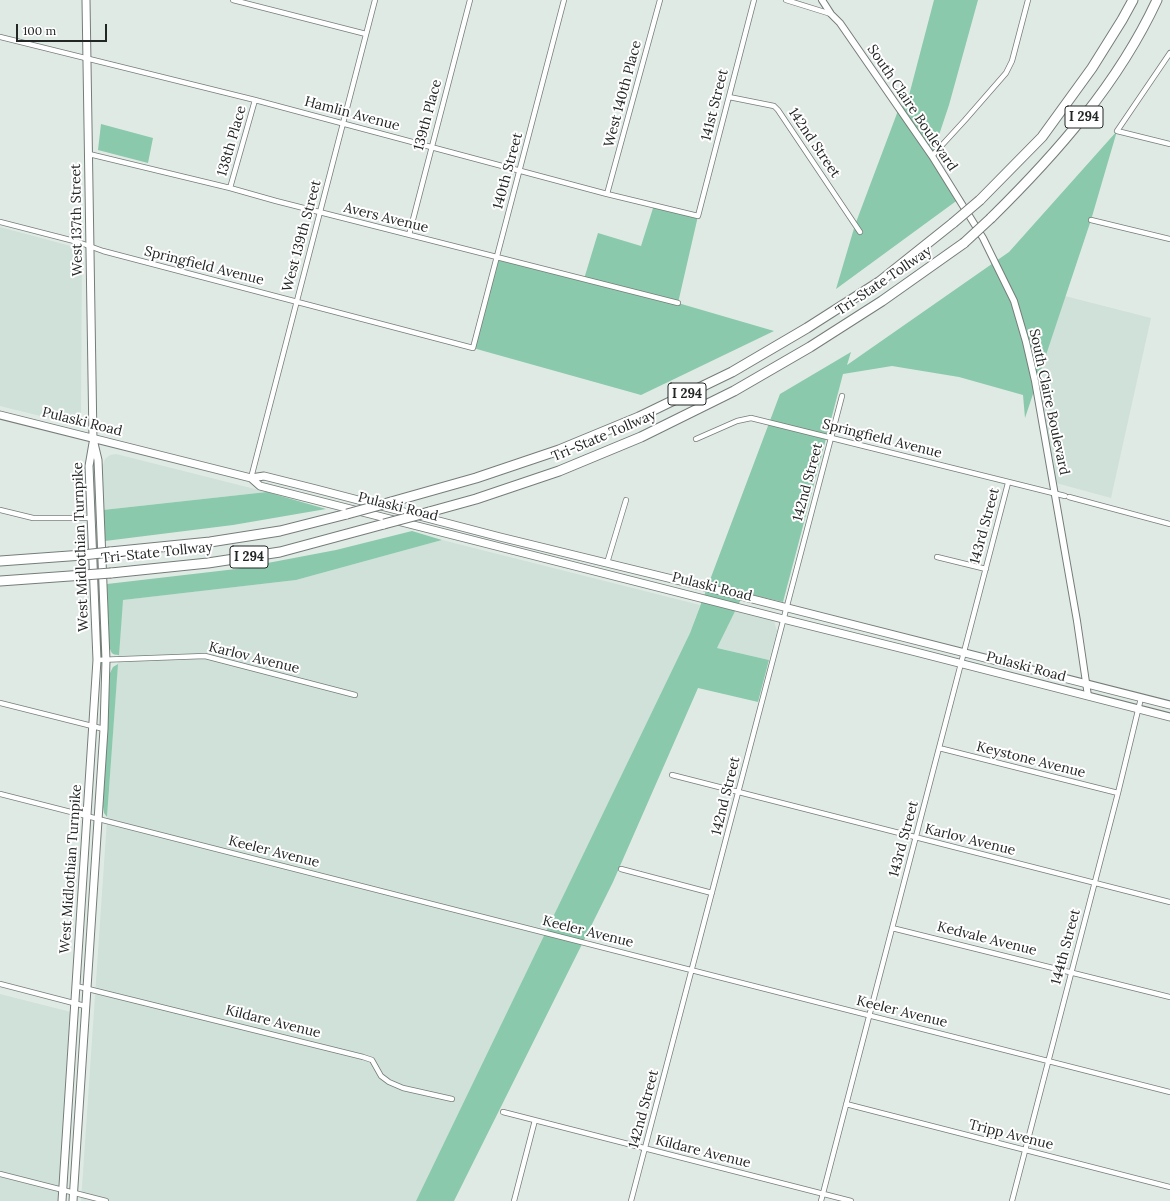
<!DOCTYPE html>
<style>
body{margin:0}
#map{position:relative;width:1170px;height:1201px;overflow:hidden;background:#e0eae5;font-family:Lora,serif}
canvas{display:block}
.scale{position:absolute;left:16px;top:24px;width:91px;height:18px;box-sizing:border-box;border:2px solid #222624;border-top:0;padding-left:5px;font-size:12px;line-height:14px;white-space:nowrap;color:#222624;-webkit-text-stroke:3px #fff;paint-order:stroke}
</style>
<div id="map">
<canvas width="1170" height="1201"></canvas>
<div class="scale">100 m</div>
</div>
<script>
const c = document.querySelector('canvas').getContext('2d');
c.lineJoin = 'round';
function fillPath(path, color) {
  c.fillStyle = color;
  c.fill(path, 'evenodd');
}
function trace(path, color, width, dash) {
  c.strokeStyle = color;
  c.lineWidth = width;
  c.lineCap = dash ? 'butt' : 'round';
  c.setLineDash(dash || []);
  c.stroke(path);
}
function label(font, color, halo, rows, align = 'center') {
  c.font = font + ' Lora,serif';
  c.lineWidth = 4;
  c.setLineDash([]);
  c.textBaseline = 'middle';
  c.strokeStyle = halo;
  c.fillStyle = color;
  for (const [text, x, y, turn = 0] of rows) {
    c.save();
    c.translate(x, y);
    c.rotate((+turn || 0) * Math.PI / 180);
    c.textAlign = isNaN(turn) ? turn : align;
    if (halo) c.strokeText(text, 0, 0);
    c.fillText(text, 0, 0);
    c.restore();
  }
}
const built = new Path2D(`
 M 0,227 L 82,249 L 81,426 L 0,406 Z
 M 1065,296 L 1151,318 L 1111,498 L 1056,483 L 1037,379 Z
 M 116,454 L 267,492 L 103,510 L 102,467 L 105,459 L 110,455 Z
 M 442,540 L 700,605 L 690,633 L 416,1201 L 81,1201 L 122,600 L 296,580 Z
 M 735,611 L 774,621 L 777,631 L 769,660 L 717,648 Z
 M 0,994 L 71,1012 L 58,1201 L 0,1201 Z`);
const green = new Path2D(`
 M 934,0 L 978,0 L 949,105 L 932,156 L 959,199 L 836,289 L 855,225 L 899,108 L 907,103 Z
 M 101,124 L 153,138 L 148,163 L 98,150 Z
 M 1117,131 L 1091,220 L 1025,418 L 1023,395 L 959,377 L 892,366 L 843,374 L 783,602 L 744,593 L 717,648 L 769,660 L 758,702 L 698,688 L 613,882 L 454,1201 L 416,1201 L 690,633 L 780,394 L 851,352 L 847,365 L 1009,252 Z
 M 654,205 L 698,216 L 678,303 L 774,331 L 641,395 L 473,348 L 497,257 L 584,279 L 598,233 L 641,246 Z
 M 267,492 L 326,509 L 233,525 L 105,541 L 103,510 Z
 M 412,531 L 442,540 L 296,580 L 123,600 L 119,655 C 111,655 111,652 109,645 L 107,584 L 236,569 L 336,550 Z
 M 118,664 L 107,817 L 104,813 L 103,806 L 110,673 L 113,667 Z`);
const minor = new Path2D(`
 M 233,0 L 366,34
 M 786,0 L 831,14
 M 0,37 L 255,100 L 607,194 L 698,216 L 754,0
 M 1170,53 L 1117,131 L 1170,144
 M 729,97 L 774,106 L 778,110 L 860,232
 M 89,154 L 230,188 L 276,201 L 678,303
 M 932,156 L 965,120 L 1006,73 L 1012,61 L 1028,0
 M 230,188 L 255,100
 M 607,194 L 660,0
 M 1091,220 L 1170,239
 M 0,222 L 78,242 L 103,251 L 473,348 L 564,0
 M 409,235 L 470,0
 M 696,439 L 737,421 L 751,418 L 1065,496
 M 251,478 L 375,0
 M 1069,497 L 1170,524
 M 0,510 L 33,518 L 91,518
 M 937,557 L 986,569
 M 607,563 L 626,500
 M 97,660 L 205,656 L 355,695
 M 0,703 L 104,729
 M 939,748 L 1118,793
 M 672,775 L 1170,902
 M 0,794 L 1170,1092
 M 621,869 L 712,893
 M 892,928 L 1170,997
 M 0,984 L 85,1006
 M 76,986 L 363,1057 L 372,1060 L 381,1076 L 389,1082 L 403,1088 L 452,1099
 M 846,1104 L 1170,1187
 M 503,1112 L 851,1201
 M 0,1174 L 106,1201
 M 514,1201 L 535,1120
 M 631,1201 L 842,396
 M 821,1201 L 1008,483
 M 1012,1201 L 1118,793 L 1141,698`);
const tertiary = new Path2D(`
 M 822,0 L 831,14 L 840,23 L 932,156 L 983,238 L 1014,301 L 1026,342 L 1035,381 L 1077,621 L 1088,696`);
const secondary = new Path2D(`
 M 0,415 L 251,478 L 264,476 L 316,489 L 500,537 L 705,587 L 1170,705
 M 251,478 L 260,486 L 783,619 L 912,651 L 1170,717
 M 62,1201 L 97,660 L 89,466 L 93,443
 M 73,1201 L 104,729 L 106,660 L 98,460 L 93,439 L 86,0`);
const motorway = new Path2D(`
 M 980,200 L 1042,137 L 1092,68 L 1122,20 L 1133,0
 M 991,218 C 1056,154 1118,84 1157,0
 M 391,502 L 476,478 L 559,450 L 639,417 L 732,372 L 807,328 L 879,282 L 953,223
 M 429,512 L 476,499 L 559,471 L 641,437 L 734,391 L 810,347 L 882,301 L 964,243
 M 110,552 L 210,542 L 280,531 L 347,514
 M 0,561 L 83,555
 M 111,573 L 208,563 L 280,552 L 384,524
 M 0,581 L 84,575`);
const motorwayBridge = new Path2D(`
 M 953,223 L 980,200
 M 964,243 L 991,218
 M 347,514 L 391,502
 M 384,524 L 429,512
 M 83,555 L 110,552
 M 84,575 L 111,573`);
const shields = [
 [1084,117,38],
 [687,394,38],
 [249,557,38]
];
const shieldNames = [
 ["I 294",1084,117],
 ["I 294",687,394],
 ["I 294",249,557]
];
const streetNames = [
 ["West 140th Place",623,94,-75],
 ["141st Street",715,105,-76],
 ["South Claire Boulevard",912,108,56],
 ["Hamlin Avenue",352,114,15],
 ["139th Place",428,115,-75],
 ["138th Place",232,141,-74],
 ["142nd Street",814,143,56],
 ["140th Street",508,171,-75],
 ["Avers Avenue",386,218,14],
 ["West 137th Street",77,220,-91],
 ["West 139th Street",302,236,-75],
 ["Springfield Avenue",204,266,14],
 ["Tri-State Tollway",884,281,-34],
 ["South Claire Boulevard",1049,402,78],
 ["Pulaski Road",82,422,14],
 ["Tri-State Tollway",604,436,-23],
 ["Springfield Avenue",882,439,14],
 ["142nd Street",808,482,-75],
 ["Pulaski Road",398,507,14],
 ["143rd Street",985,526,-75],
 ["West Midlothian Turnpike",81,547,-92],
 ["Tri-State Tollway",157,553,-6],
 ["Pulaski Road",712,587,14],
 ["Karlov Avenue",254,658,14],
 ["Pulaski Road",1026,667,15],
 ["Keystone Avenue",1031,760,14],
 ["142nd Street",726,796,-76],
 ["143rd Street",904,839,-75],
 ["Karlov Avenue",970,840,14],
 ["Keeler Avenue",274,852,14],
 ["West Midlothian Turnpike",71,869,-86],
 ["Keeler Avenue",588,932,14],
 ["Kedvale Avenue",987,939,14],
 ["144th Street",1066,947,-75],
 ["Keeler Avenue",902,1012,14],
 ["Kildare Avenue",273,1022,14],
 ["142nd Street",644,1109,-75],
 ["Tripp Avenue",1011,1135,14],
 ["Kildare Avenue",703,1152,14]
];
fillPath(built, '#cfe1d8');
fillPath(green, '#8ac9ab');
trace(minor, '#757d79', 6);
trace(tertiary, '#757d79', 8);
trace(secondary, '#757d79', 9);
trace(motorway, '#757d79', 11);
trace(minor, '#fff', 4.5);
trace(tertiary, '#fff', 6);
trace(secondary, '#fff', 7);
trace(motorway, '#fff', 9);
trace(motorwayBridge, '#757d79', 11, []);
trace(motorwayBridge, '#fff', 9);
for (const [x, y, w] of shields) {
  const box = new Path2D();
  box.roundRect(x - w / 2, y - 11, w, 22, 3);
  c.fillStyle = '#fff';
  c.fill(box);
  trace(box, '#222624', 1);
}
label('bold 13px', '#222624', null, shieldNames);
label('14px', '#222624', '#fff', streetNames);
</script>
